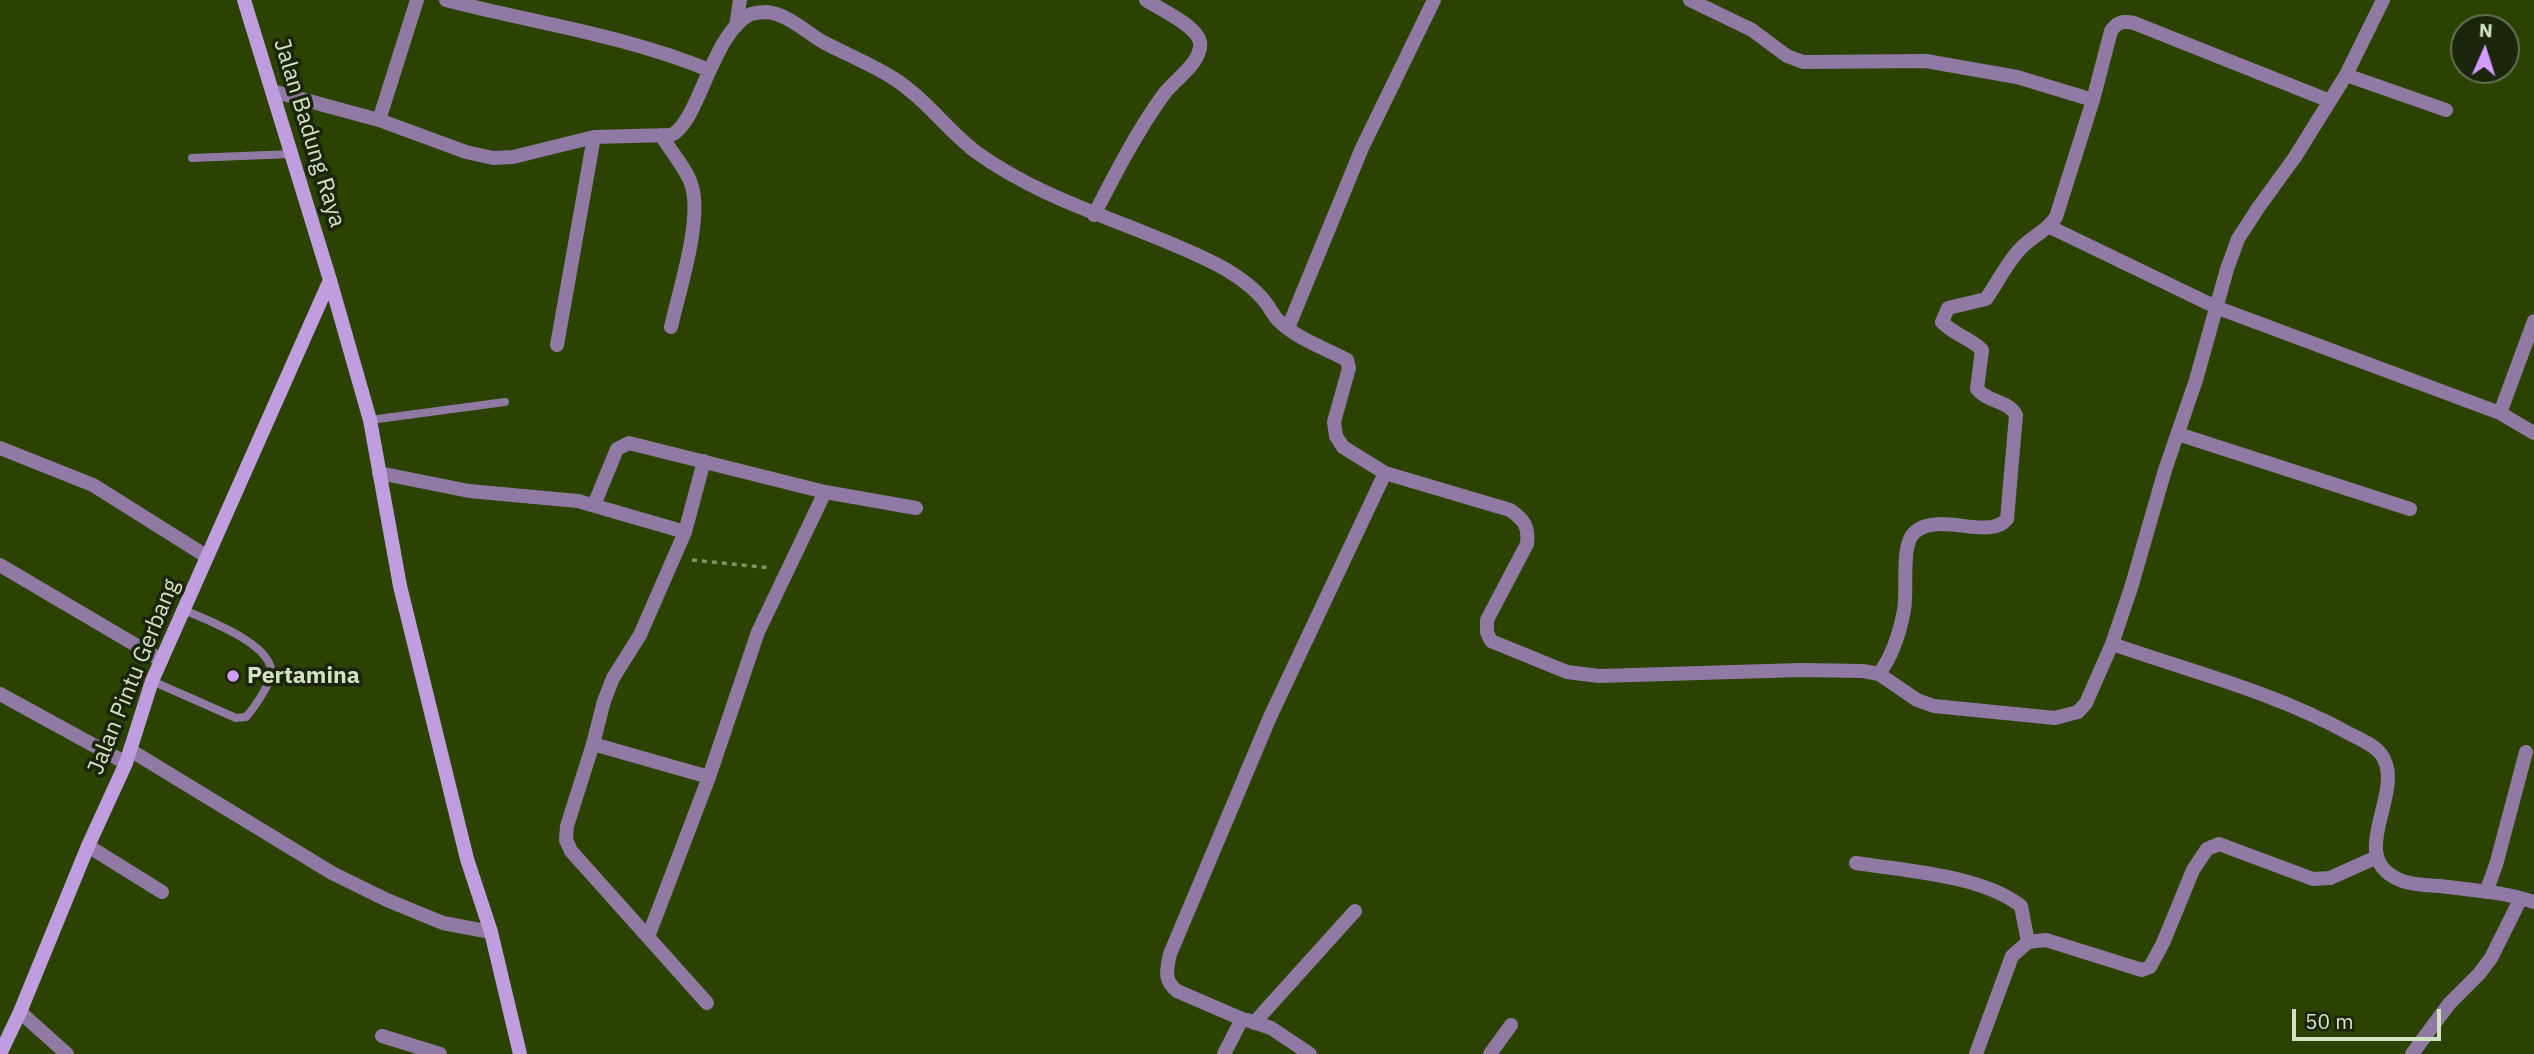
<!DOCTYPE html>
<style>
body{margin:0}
#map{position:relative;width:2534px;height:1054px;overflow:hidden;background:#2c4200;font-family:"IBM Plex Sans",sans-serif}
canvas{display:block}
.north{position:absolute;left:2450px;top:14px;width:70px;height:70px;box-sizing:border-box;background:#1b250c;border:2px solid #657155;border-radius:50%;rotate:3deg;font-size:19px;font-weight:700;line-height:28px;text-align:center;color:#d3e2c2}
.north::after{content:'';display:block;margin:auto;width:24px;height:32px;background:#d19dfe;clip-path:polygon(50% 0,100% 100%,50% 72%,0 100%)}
.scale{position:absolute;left:2292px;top:1009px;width:149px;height:32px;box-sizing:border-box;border:4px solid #d3e2c2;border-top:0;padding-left:9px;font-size:21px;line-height:24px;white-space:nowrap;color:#d3e2c2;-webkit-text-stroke:5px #1b250c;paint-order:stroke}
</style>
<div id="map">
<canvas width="2534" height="1054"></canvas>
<div class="north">N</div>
<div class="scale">50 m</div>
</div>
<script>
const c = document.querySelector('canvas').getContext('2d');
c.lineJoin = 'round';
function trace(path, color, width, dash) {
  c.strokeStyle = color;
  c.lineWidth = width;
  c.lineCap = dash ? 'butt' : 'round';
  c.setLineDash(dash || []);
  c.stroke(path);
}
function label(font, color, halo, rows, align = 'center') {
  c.font = font + ' "IBM Plex Sans",sans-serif';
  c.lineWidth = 7;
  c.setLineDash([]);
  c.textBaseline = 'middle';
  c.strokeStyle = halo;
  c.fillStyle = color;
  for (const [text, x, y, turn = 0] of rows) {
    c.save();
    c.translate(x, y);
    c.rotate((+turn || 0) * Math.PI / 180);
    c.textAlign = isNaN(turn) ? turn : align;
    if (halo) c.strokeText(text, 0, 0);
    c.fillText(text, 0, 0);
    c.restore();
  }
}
const path = new Path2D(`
 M 692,560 L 771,568`);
const lane = new Path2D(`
 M 192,158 L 292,154
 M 370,420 L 505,402
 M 152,681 L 236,718 L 246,717 C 254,708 269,686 271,675 C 276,645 205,619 184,610`);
const street = new Path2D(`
 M 446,0 C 534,23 624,35 709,70
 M 1690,0 L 1752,30 L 1787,56 L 1803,62 L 1926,61 L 2017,77 L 2093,100
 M 736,26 L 740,0
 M 2346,75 L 2446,110
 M 272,91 L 379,120 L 466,152 L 493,158 L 513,157 L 594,137 L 671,135 C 698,125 712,32 751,14 C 755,13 763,12 767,12 C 787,14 806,32 823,42 C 846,54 871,64 893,78 C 925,98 947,130 976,152 C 1049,205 1138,224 1216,264 C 1233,273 1254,287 1266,303 C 1270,308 1273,315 1278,320 C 1295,338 1325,348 1347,360 L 1349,368 L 1334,422 L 1336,436 L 1343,447 L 1385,473 L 1510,510 C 1524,520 1529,526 1527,544 L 1487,620 L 1487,632 L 1491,641 L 1567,672 L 1599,676 L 1801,670 L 1863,671 L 1879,674 L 1917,700 L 1934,706 L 2055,718 L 2078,712 L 2086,703 L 2112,644 L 2131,588 L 2165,470 L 2196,380 L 2227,269 L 2238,239 L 2258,208 L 2295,157 L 2346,75 L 2383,0
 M 379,120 L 417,0
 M 661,135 C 669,149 689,172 692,187 C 702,221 679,291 671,327
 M 1094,215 C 1115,174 1137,131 1164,94 C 1174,80 1203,62 1200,42 C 1197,26 1160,9 1146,0
 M 2050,227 L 2218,308 L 2500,413 L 2534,433
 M 1288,328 L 1362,148 L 1434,0
 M 557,345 L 594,137
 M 2500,413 L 2534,321
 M 2178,434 L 2410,509
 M 0,448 L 93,485 L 206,556
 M 704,461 L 685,532 L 640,635 L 613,678 L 604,701 L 593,744 L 567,826 L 566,840 L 571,851 L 707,1003
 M 379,473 L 469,491 L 578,501 L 685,532
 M 594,505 L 617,449 L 629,443 L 825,492 L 916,508
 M 0,565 L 161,660
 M 2112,644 C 2190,671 2277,693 2350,734 C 2360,739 2374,745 2381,754 C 2407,790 2348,852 2394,877 C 2407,885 2425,885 2440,886 C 2472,890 2504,892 2534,902
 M 1879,674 C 1892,656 1900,632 1904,610 C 1908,590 1900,544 1915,532 C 1939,511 1989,541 2007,519 L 2016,415 C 2008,400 1987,402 1977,389 L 1982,350 C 1971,338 1954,335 1942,322 L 1948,308 L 1986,299 C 1998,282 2007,262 2022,247 C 2034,235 2047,231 2056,217 L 2093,100 L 2111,31 C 2118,21 2123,21 2134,23 L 2330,101
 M 0,694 L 126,763
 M 593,744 L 709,777
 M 130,750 L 332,873 L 387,900 L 443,923 L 491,932
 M 88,846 L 162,892
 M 1856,863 C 1906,871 1981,875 2021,906 L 2028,942
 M 2486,892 L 2496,865 L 2526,752
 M 648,937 L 709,777 L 758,632 L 825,492
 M 20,1012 L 67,1054
 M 1247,1020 L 1271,1028 L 1310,1054
 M 1254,1023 L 1355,911
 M 382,1036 L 440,1054
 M 1224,1054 L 1242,1019 L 1177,991 C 1163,980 1167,969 1170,954 L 1270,717 L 1385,473
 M 1490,1054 L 1511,1025
 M 1976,1054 L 2012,956 L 2028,942 L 2046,940 L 2142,970 L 2150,967 L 2163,943 L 2193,870 L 2207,849 L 2219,844 L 2313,879 L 2330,878 L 2377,857
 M 2412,1054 L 2449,1004 L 2479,974 L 2491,958 L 2521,898`);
const secondary = new Path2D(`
 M 244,0 L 330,280 L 370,420 L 400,586 L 467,859 L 491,932 L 520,1054
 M 0,1054 L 20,1012 L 88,846 L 126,763 L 152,681 L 330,280`);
const markers = [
 [233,676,7,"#d19dfe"]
];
const streetNames = [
 ["Jalan Badung Raya",309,133,73],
 ["Jalan Pintu Gerbang",134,677,-68]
];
const poiNames = [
 ["Pertamina",247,676]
];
trace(path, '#809362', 3.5, [5, 5]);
trace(lane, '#907aa4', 8);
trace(street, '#907aa4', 14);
trace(secondary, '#c09ddf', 14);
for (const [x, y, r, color] of markers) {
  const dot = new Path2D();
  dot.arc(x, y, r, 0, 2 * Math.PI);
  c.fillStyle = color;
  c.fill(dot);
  trace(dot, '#1b250c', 2.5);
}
label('23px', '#d3e2c2', '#1b250c', streetNames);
label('bold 23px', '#d3e2c2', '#1b250c', poiNames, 'left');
</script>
